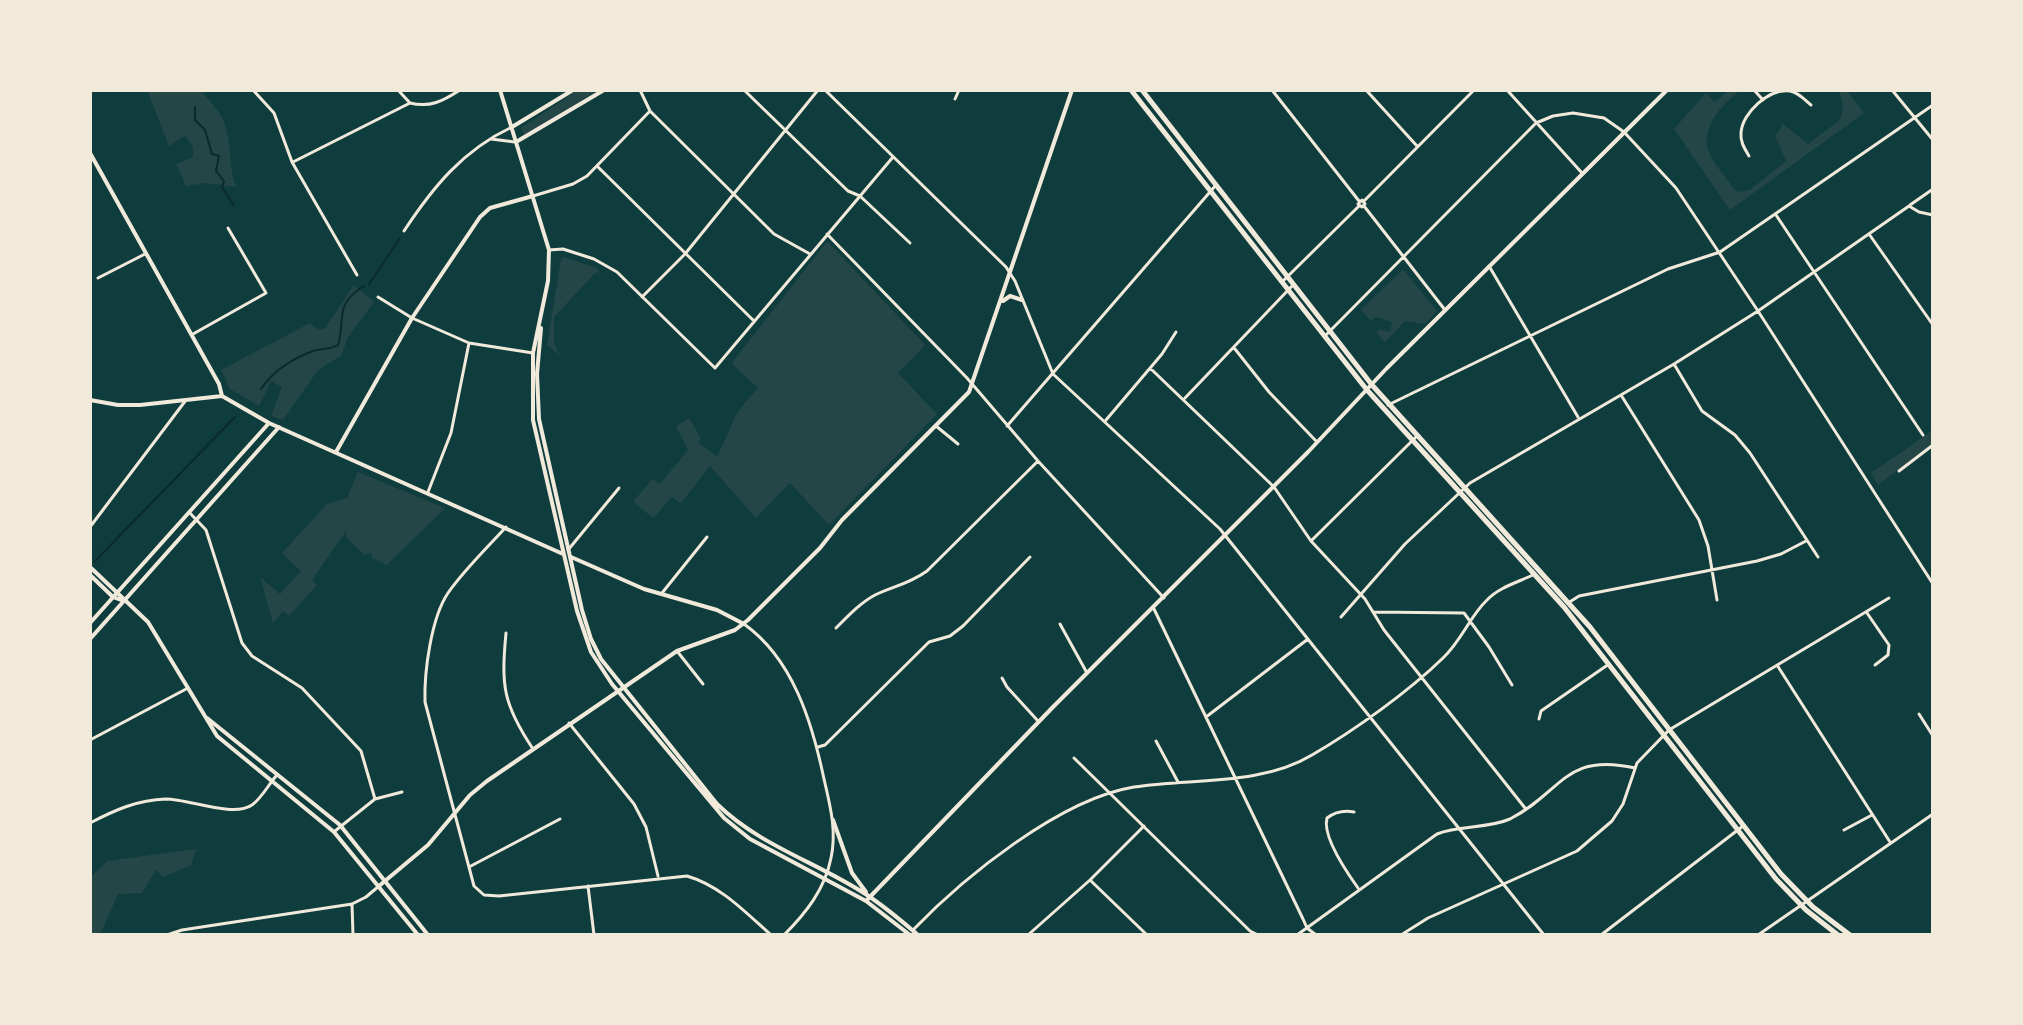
<!DOCTYPE html>
<style>
body{margin:0}
#map{position:relative;width:2023px;height:1025px;overflow:hidden;background:#0f3d3e;font-family:Helvetica,sans-serif}
canvas{display:block}
.frame{position:absolute;inset:0;border:92px solid #f1e9da;pointer-events:none}
</style>
<div id="map">
<canvas width="2023" height="1025"></canvas>
<div class="frame"></div>
</div>
<script>
const c = document.querySelector('canvas').getContext('2d');
c.lineJoin = 'round';
function fillPath(path, color) {
  c.fillStyle = color;
  c.fill(path, 'evenodd');
}
function trace(path, color, width, dash) {
  c.strokeStyle = color;
  c.lineWidth = width;
  c.lineCap = dash ? 'butt' : 'round';
  c.setLineDash(dash || []);
  c.stroke(path);
}
const green = new Path2D(`
 M 147,90 L 201,90 C 208,100 220,111 224,122 C 232,143 228,166 236,187 L 206,183 L 186,186 L 176,164 L 193,157 L 193,147 L 185,136 L 169,146 Z
 M 578,90 L 598,90 L 525,136 L 521,128 Z
 M 1730,90 L 1741,90 C 1724,103 1701,125 1708,150 C 1712,162 1726,177 1733,188 L 1738,192 L 1750,190 L 1786,161 L 1775,136 L 1783,124 L 1808,144 L 1840,120 L 1843,106 L 1839,90 L 1847,90 L 1864,113 L 1730,210 L 1674,129 L 1706,93 L 1714,102 Z
 M 826,243 L 829,243 L 925,345 L 898,373 L 937,414 L 829,525 L 790,483 L 756,518 L 710,466 L 681,503 L 672,497 L 653,518 L 633,502 L 652,479 L 660,484 L 688,450 L 676,426 L 689,418 L 701,439 L 698,442 L 717,457 L 738,411 L 758,388 L 733,365 L 733,361 Z
 M 564,257 L 597,268 L 599,272 L 595,273 L 554,317 L 554,343 L 560,356 L 547,345 L 561,259 Z
 M 1403,269 L 1437,311 L 1425,324 L 1405,321 L 1385,342 L 1376,332 L 1380,329 L 1390,332 L 1392,322 L 1376,317 L 1371,321 L 1361,310 Z
 M 354,285 L 374,302 L 348,337 L 341,356 L 318,370 L 283,420 L 271,416 L 282,387 L 271,381 L 259,406 L 230,389 L 221,370 L 310,323 L 319,330 L 325,328 Z
 M 1933,430 L 1933,443 L 1878,485 L 1871,473 Z
 M 358,472 L 445,508 L 387,565 L 372,558 L 371,553 L 364,555 L 346,537 L 346,531 L 312,580 L 317,585 L 289,616 L 283,611 L 273,623 L 260,577 L 280,594 L 301,571 L 282,553 L 327,504 L 347,498 Z
 M 196,849 L 191,865 L 163,877 L 156,870 L 142,893 L 118,894 L 100,935 L 90,935 L 90,878 L 107,861 Z`);
const stream = new Path2D(`
 M 195,107 L 195,120 L 205,130 L 212,154 L 219,156 L 216,171 L 224,181 L 222,187 L 234,206
 M 369,284 L 400,238
 M 261,389 C 274,370 291,359 313,351 C 322,348 329,350 338,345 C 346,319 333,305 364,286
 M 95,561 L 235,417`);
const minor = new Path2D(`
 M 253,90 L 274,113 L 292,162 L 357,275
 M 398,90 L 410,103
 M 640,90 L 650,111 L 774,234 L 810,254
 M 744,90 L 848,191 L 860,196 L 910,243
 M 825,90 L 1006,267 L 1015,281 L 1053,374 L 1220,529 L 1544,935
 M 1272,90 L 1359,201
 M 1366,90 L 1417,146
 M 1507,90 L 1582,173
 M 1754,90 L 1763,100
 M 1892,90 L 1933,140
 M 955,99 L 959,90
 M 491,139 L 515,142
 M 1749,156 C 1745,149 1740,142 1741,133 C 1742,113 1769,88 1790,91 C 1798,92 1805,100 1811,105
 M 293,162 L 410,103 C 430,108 443,101 460,90
 M 597,166 L 754,321
 M 533,196 L 573,184 L 587,176 L 650,111
 M 1362,200 L 1365,204 L 1362,207 L 1358,204 Z
 M 1364,201 L 1474,90
 M 1910,205 L 1933,189
 M 1364,206 L 1445,310
 M 1776,215 L 1923,435
 M 404,231 C 433,187 463,150 512,127
 M 827,234 L 967,378 L 1038,461 L 1164,598
 M 1869,234 L 1933,325
 M 549,250 L 563,249 L 594,259 L 617,272 L 715,368 L 893,157
 M 1489,266 L 1578,417
 M 98,278 L 145,254
 M 1282,282 L 1359,206
 M 378,297 L 412,318 L 469,343 L 533,353
 M 642,297 L 685,254 L 818,90
 M 193,334 L 266,293 L 228,228
 M 1325,336 L 1536,123 L 1553,116 L 1573,113 L 1604,118 L 1624,132 L 1676,188 L 1758,311 L 1933,584
 M 1235,349 L 1269,392 L 1317,442
 M 1674,364 L 1702,411 L 1735,435 L 1750,453 L 1818,557
 M 1150,368 L 1274,487 L 1311,541 L 1365,599 L 1384,630 L 1525,808
 M 1621,395 L 1699,520 L 1708,546 L 1717,600
 M 1185,398 L 1293,285
 M 1388,405 L 1668,269 L 1720,252 L 1933,105
 M 1106,420 L 1162,354 L 1176,332
 M 936,426 L 958,444
 M 1007,426 L 1216,185
 M 1899,471 L 1933,445
 M 428,492 L 451,433 L 469,343
 M 189,512 L 206,530 L 242,643 L 252,656 L 302,688 L 361,751 L 375,799
 M 90,527 L 186,400
 M 506,527 C 486,549 464,570 448,593 C 431,618 424,673 425,702 L 474,886 L 484,895 L 499,896 L 687,876 C 721,886 745,912 771,935
 M 1312,540 L 1418,435
 M 568,550 L 619,488
 M 662,593 L 707,537
 M 1568,603 L 1579,596 L 1757,561 L 1781,554 L 1806,541
 M 1154,609 L 1303,919 L 1307,928 L 1316,935
 M 1373,612 L 1464,613 L 1489,647 L 1512,685
 M 1867,613 L 1889,645 L 1888,655 L 1875,665
 M 1341,617 L 1405,544 L 1470,483 L 1674,364 L 1758,311 L 1909,206 L 1919,212 L 1933,215
 M 744,624 C 793,659 812,722 824,779 C 830,805 837,831 831,858 C 825,889 806,913 784,935
 M 1060,624 L 1087,673
 M 836,628 C 848,616 860,603 875,595 C 894,586 909,584 927,571 L 1038,461
 M 506,633 C 501,686 503,704 533,749
 M 677,651 L 703,684
 M 1777,665 L 1890,842
 M 1002,678 L 1007,687 L 1038,721
 M 1919,714 L 1933,736
 M 1206,717 L 1308,639
 M 1539,719 L 1541,711 L 1609,664
 M 569,723 L 634,804 L 646,827 L 658,876
 M 90,740 L 188,688
 M 1156,741 L 1178,782
 M 818,747 L 825,745 L 929,642 L 950,636 L 963,626 L 1030,557
 M 1074,758 L 1250,931 L 1258,935
 M 1354,812 C 1344,810 1335,812 1327,818 C 1322,836 1348,874 1358,888
 M 90,823 C 115,810 137,800 166,799 C 189,799 233,818 252,805 C 261,799 269,784 276,776
 M 1844,830 L 1872,815
 M 335,831 L 375,799 L 402,792
 M 469,867 L 560,819
 M 1090,880 L 1147,935
 M 588,886 L 594,935
 M 352,904 L 353,935
 M 913,930 C 964,877 1060,799 1134,787 C 1191,778 1261,786 1312,755 C 1355,730 1408,692 1443,658 C 1462,640 1470,616 1487,600 C 1499,587 1519,582 1535,574
 M 167,935 L 182,930 L 352,904 L 366,897 L 379,886
 M 1028,935 L 1090,880 L 1144,826
 M 1297,935 L 1437,834 C 1460,825 1487,829 1510,819 C 1563,792 1564,752 1635,768
 M 1401,935 L 1428,918 L 1577,851 L 1612,821 L 1623,804 L 1637,763 L 1669,730 L 1889,598
 M 1601,935 L 1743,826
 M 1758,935 L 1933,814`);
const tertiary = new Path2D(`
 M 500,90 L 549,250 L 548,281 L 533,353 L 533,420 L 577,611 L 591,652 L 612,684 L 724,818 L 750,839 L 866,901 L 910,935
 M 512,127 L 573,90
 M 516,142 L 604,90
 M 90,153 L 219,384 L 222,396
 M 1003,301 L 1010,296 L 1022,300
 M 541,328 L 537,374 L 539,419 L 582,610 L 591,639 L 601,659 L 717,804 C 761,847 820,863 870,897 C 886,908 903,922 918,935
 M 90,400 L 118,405 L 140,405 L 222,396 L 269,423 L 563,554
 M 336,452 L 412,318 L 480,217 L 490,208 L 533,196
 M 571,557 L 644,589 L 717,610 L 744,624
 M 90,623 L 269,423
 M 90,639 L 279,427
 M 833,820 L 852,873 L 866,892
 M 379,886 L 428,845 L 470,795 L 487,781 L 677,651 L 735,630 L 748,620 L 820,548 L 842,520 L 969,392 L 1072,90
 M 866,901 L 1052,708 L 1308,452 L 1387,368 L 1667,90`);
const secondary = new Path2D(`
 M 90,567 L 148,622 L 217,736 L 334,832 L 418,935
 M 90,575 L 113,597 L 121,600
 M 207,718 L 340,825 L 428,935`);
const primary = new Path2D(`
 M 1131,90 L 1367,390 L 1564,607 L 1776,879 L 1806,910 L 1838,935
 M 1142,90 L 1372,385 L 1590,627 L 1781,874 L 1813,907 L 1850,935`);
fillPath(green, '#244646');
trace(stream, '#0a2a2b', 2);
trace(minor, '#f1e9da', 3);
trace(tertiary, '#f1e9da', 4);
trace(secondary, '#f1e9da', 4);
trace(primary, '#f1e9da', 5);
</script>
